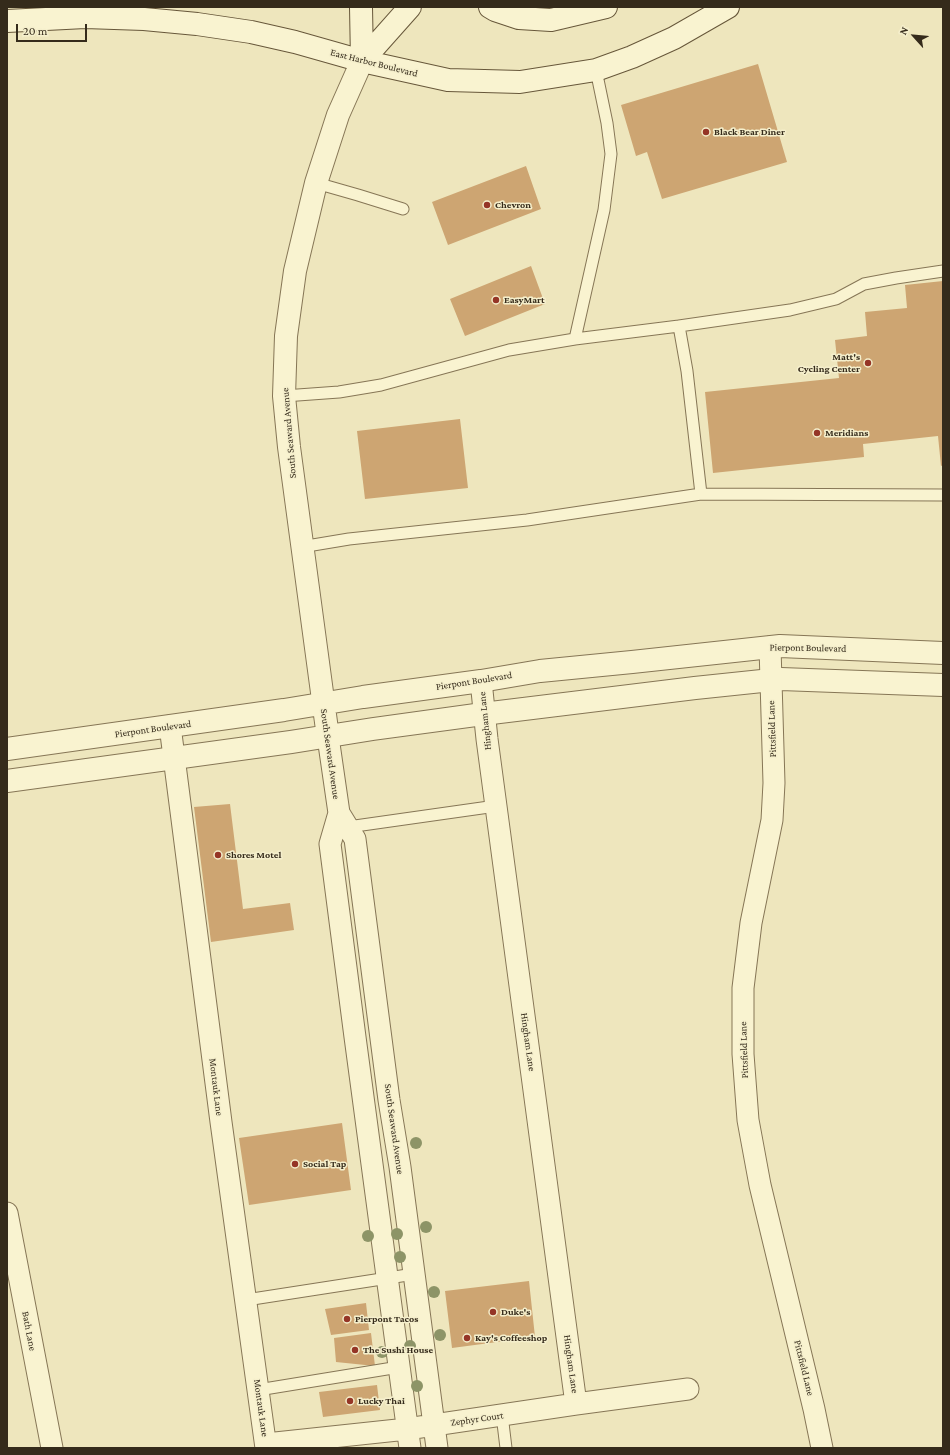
<!DOCTYPE html>
<style>
body{margin:0}
#map{position:relative;width:950px;height:1455px;overflow:hidden;background:#eee6bd;font-family:"Crimson Pro",serif}
canvas{display:block}
.frame{position:absolute;inset:0;border:8px solid #352b1b;pointer-events:none}
.north{position:absolute;left:894px;top:16px;width:40px;height:40px;-webkit-text-stroke:3px #f5efcc;paint-order:stroke;rotate:297deg;font-size:11px;font-weight:700;line-height:16px;text-align:center;color:#352b1b}
.north::after{content:'';display:block;margin:auto;width:14px;height:18px;background:#352b1b;clip-path:polygon(50% 0,100% 100%,50% 72%,0 100%)}
.scale{position:absolute;left:16px;top:24px;width:71px;height:18px;box-sizing:border-box;border:2px solid #352b1b;border-top:0;padding-left:5px;font-size:12px;line-height:14px;white-space:nowrap;color:#352b1b;-webkit-text-stroke:3px #f5efcc;paint-order:stroke}
</style>
<div id="map">
<canvas width="950" height="1455"></canvas>
<div class="frame"></div>
<div class="north">N</div>
<div class="scale">20 m</div>
</div>
<script>
const c = document.querySelector('canvas').getContext('2d');
c.lineJoin = 'round';
function fillPath(path, color) {
  c.fillStyle = color;
  c.fill(path, 'evenodd');
}
function trace(path, color, width, dash) {
  c.strokeStyle = color;
  c.lineWidth = width;
  c.lineCap = dash ? 'butt' : 'round';
  c.setLineDash(dash || []);
  c.stroke(path);
}
function label(font, color, halo, rows, align = 'center') {
  c.font = font + ' "Crimson Pro",serif';
  c.lineWidth = 3;
  c.setLineDash([]);
  c.textBaseline = 'middle';
  c.strokeStyle = halo;
  c.fillStyle = color;
  for (const [text, x, y, turn = 0] of rows) {
    c.save();
    c.translate(x, y);
    c.rotate((+turn || 0) * Math.PI / 180);
    c.textAlign = isNaN(turn) ? turn : align;
    if (halo) c.strokeText(text, 0, 0);
    c.fillText(text, 0, 0);
    c.restore();
  }
}
const building = new Path2D(`
 M 758,64 L 787,162 L 662,199 L 647,152 L 636,156 L 621,105 Z
 M 526,166 L 541,209 L 448,245 L 432,202 Z
 M 531,266 L 545,304 L 465,336 L 450,299 Z
 M 943,281 L 943,465 L 941,466 L 938,436 L 863,444 L 864,457 L 713,473 L 705,392 L 839,378 L 835,340 L 867,336 L 865,312 L 907,308 L 905,285 Z
 M 460,419 L 468,488 L 365,499 L 357,431 Z
 M 230,804 L 243,909 L 290,903 L 294,930 L 211,942 L 194,807 Z
 M 342,1123 L 351,1190 L 249,1205 L 239,1138 Z
 M 529,1281 L 535,1337 L 452,1348 L 445,1291 Z
 M 366,1303 L 369,1330 L 331,1335 L 325,1309 Z
 M 371,1333 L 375,1366 L 336,1362 L 334,1338 Z
 M 377,1385 L 380,1410 L 323,1417 L 319,1392 Z`);
const service = new Path2D(`
 M 316,183 L 358,195 L 403,209
 M 575,339 L 604,210 L 611,154 L 607,123 L 596,70
 M 284,396 L 339,392 L 381,385 L 509,350 L 575,339 L 679,326 L 790,310 L 836,299 L 864,284 L 896,278 L 943,271
 M 701,494 L 943,495
 M 301,547 L 349,539 L 527,520 L 701,494 L 687,371 L 679,326
 M 348,827 L 496,806
 M 246,1300 L 414,1274
 M 258,1390 L 399,1367
 M 502,1415 L 506,1448`);
const minor = new Path2D(`
 M 770,647 L 774,783 L 772,820 L 751,923 L 743,988 L 743,1054 L 748,1120 L 760,1185 L 814,1409 L 822,1448
 M 481,681 L 487,739 L 576,1404
 M 170,726 L 221,1122 L 266,1448
 M 328,737 L 339,813 L 330,844 L 355,1037 L 410,1448
 M 339,813 L 355,839 L 389,1100 L 400,1167 L 437,1448
 M 7,1213 L 52,1448
 M 266,1444 L 407,1429 L 576,1404 L 688,1389`);
const tertiary = new Path2D(`
 M 328,737 L 289,447 L 284,396 L 286,336 L 295,271 L 316,183 L 338,115 L 362,61
 M 7,749 L 284,710 L 363,697 L 481,681 L 540,671 L 632,662 L 780,646 L 943,653
 M 7,781 L 291,742 L 373,729 L 483,714 L 695,688 L 781,679 L 943,685`);
const secondary = new Path2D(`
 M 361,7 L 362,61
 M 490,7 L 495,10 L 519,18 L 551,20 L 606,7
 M 7,21 L 85,17 L 144,19 L 197,24 L 251,32 L 295,42 L 362,61 L 448,80 L 520,82 L 596,70 L 632,57 L 674,38 L 728,7
 M 362,61 L 410,7`);
const trees = [
 [416,1143],
 [426,1227],
 [397,1234],
 [368,1236],
 [400,1257],
 [434,1292],
 [440,1335],
 [410,1346],
 [382,1352],
 [417,1386]
];
const markers = [
 [706,132,4,"#953526"],
 [487,205,4,"#953526"],
 [496,300,4,"#953526"],
 [868,363,4,"#953526"],
 [817,433,4,"#953526"],
 [218,855,4,"#953526"],
 [295,1164,4,"#953526"],
 [493,1312,4,"#953526"],
 [347,1319,4,"#953526"],
 [467,1338,4,"#953526"],
 [355,1350,4,"#953526"],
 [350,1401,4,"#953526"]
];
const streetNames = [
 ["East Harbor Boulevard",374,63,14],
 ["South Seaward Avenue",289,433,-95],
 ["Pierpont Boulevard",808,648,1],
 ["Pierpont Boulevard",474,681,-9],
 ["Hingham Lane",485,721,-96],
 ["Pierpont Boulevard",153,729,-8],
 ["Pittsfield Lane",772,729,-92],
 ["South Seaward Avenue",330,754,82],
 ["Hingham Lane",528,1042,82],
 ["Pittsfield Lane",744,1050,-92],
 ["Montauk Lane",216,1087,83],
 ["South Seaward Avenue",394,1129,82],
 ["Bath Lane",29,1331,79],
 ["Hingham Lane",571,1364,82],
 ["Pittsfield Lane",804,1368,76],
 ["Montauk Lane",261,1408,82],
 ["Zephyr Court",477,1419,-8]
];
const poiNames = [
 ["Black Bear Diner",714,132],
 ["Chevron",495,205],
 ["EasyMart",504,300],
 ["Matt's",860,357,"right"],
 ["Cycling Center",860,369,"right"],
 ["Meridians",825,433],
 ["Shores Motel",226,855],
 ["Social Tap",303,1164],
 ["Duke's",501,1312],
 ["Pierpont Tacos",355,1319],
 ["Kay's Coffeeshop",475,1338],
 ["The Sushi House",363,1350],
 ["Lucky Thai",358,1401]
];
fillPath(building, '#cda572');
trace(service, '#867656', 13);
trace(minor, '#867656', 23);
trace(tertiary, '#867656', 24);
trace(secondary, '#67573a', 24);
trace(service, '#f9f3d0', 11);
trace(minor, '#f9f3d0', 21);
trace(tertiary, '#f9f3d0', 22);
trace(secondary, '#f9f3d0', 22);
c.fillStyle = '#8d9467';
for (const [x, y] of trees) {
  c.beginPath();
  c.arc(x, y, 6, 0, 2 * Math.PI);
  c.fill();
}
for (const [x, y, r, color] of markers) {
  const dot = new Path2D();
  dot.arc(x, y, r, 0, 2 * Math.PI);
  c.fillStyle = color;
  c.fill(dot);
  trace(dot, '#f5efcc', 1.5);
}
label('10px', '#352b1b', '#f5efcc', streetNames);
label('bold 10px', '#352b1b', '#f5efcc', poiNames, 'left');
</script>
